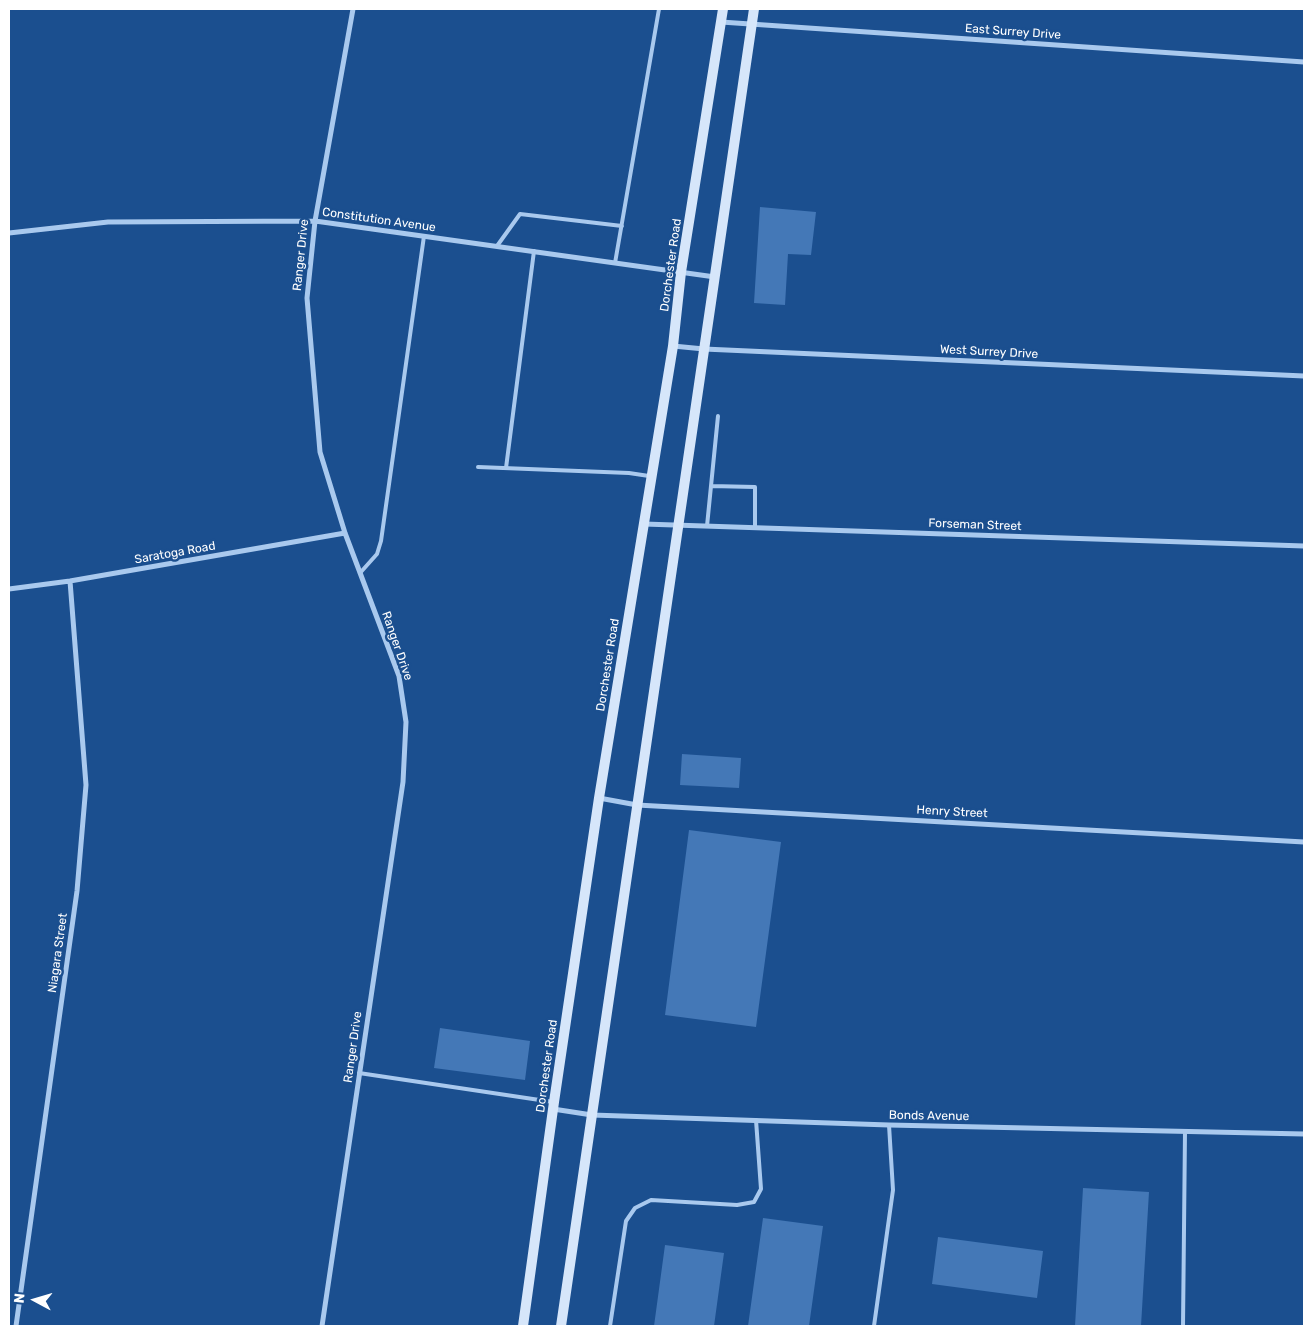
<!DOCTYPE html>
<style>
body{margin:0}
#map{position:relative;width:1313px;height:1335px;overflow:hidden;background:#1b4f8f;font-family:Rubik,sans-serif}
canvas{display:block}
.frame{position:absolute;inset:0;border:10px solid #fff;pointer-events:none}
.north{position:absolute;left:10px;top:1275px;width:50px;height:50px;-webkit-text-stroke:4px #1b4f8f;paint-order:stroke;rotate:276deg;font-size:14px;font-weight:700;line-height:20px;text-align:center;color:#fff}
.north::after{content:'';display:block;margin:auto;width:18px;height:22px;background:#fff;clip-path:polygon(50% 0,100% 100%,50% 72%,0 100%)}
</style>
<div id="map">
<canvas width="1313" height="1335"></canvas>
<div class="frame"></div>
<div class="north">N</div>
</div>
<script>
const c = document.querySelector('canvas').getContext('2d');
c.lineJoin = 'round';
function fillPath(path, color) {
  c.fillStyle = color;
  c.fill(path, 'evenodd');
}
function trace(path, color, width, dash) {
  c.strokeStyle = color;
  c.lineWidth = width;
  c.lineCap = dash ? 'butt' : 'round';
  c.setLineDash(dash || []);
  c.stroke(path);
}
function label(font, color, halo, rows, align = 'center') {
  c.font = font + ' Rubik,sans-serif';
  c.lineWidth = 5;
  c.setLineDash([]);
  c.textBaseline = 'middle';
  c.strokeStyle = halo;
  c.fillStyle = color;
  for (const [text, x, y, turn = 0] of rows) {
    c.save();
    c.translate(x, y);
    c.rotate((+turn || 0) * Math.PI / 180);
    c.textAlign = isNaN(turn) ? turn : align;
    if (halo) c.strokeText(text, 0, 0);
    c.fillText(text, 0, 0);
    c.restore();
  }
}
const building = new Path2D(`
 M 760,207 L 816,212 L 811,255 L 788,254 L 785,305 L 754,303 Z
 M 682,754 L 741,758 L 739,788 L 680,785 Z
 M 689,830 L 781,842 L 756,1027 L 665,1015 Z
 M 440,1028 L 530,1041 L 525,1080 L 434,1068 Z
 M 1083,1188 L 1149,1192 L 1141,1326 L 1075,1326 Z
 M 763,1218 L 823,1226 L 809,1326 L 748,1326 Z
 M 938,1237 L 1043,1251 L 1037,1298 L 932,1284 Z
 M 665,1245 L 724,1253 L 714,1326 L 654,1326 Z`);
const lane = new Path2D(`
 M 497,246 L 520,214 L 622,226
 M 615,263 L 659,9
 M 478,467 L 629,473 L 649,476
 M 506,468 L 534,251
 M 711,486 L 755,487 L 755,528
 M 707,526 L 718,416
 M 360,573 L 377,554 L 381,541 L 424,236
 M 359,1073 L 553,1102
 M 610,1326 L 626,1221 L 635,1208 L 651,1200 L 737,1205 L 754,1202 L 761,1189 L 756,1120
 M 874,1326 L 893,1190 L 889,1125
 M 1183,1326 L 1185,1132`);
const street = new Path2D(`
 M 721,22 L 1304,62
 M 9,233 L 108,222 L 315,221 L 715,277
 M 673,346 L 704,349 L 1304,376
 M 644,524 L 1304,546
 M 9,589 L 70,581 L 345,533
 M 599,798 L 637,805 L 1304,842
 M 553,1109 L 592,1115 L 889,1125 L 1304,1134
 M 16,1326 L 77,891 L 86,785 L 70,581
 M 322,1326 L 403,782 L 406,722 L 399,676 L 345,533 L 320,452 L 307,298 L 315,221 L 353,9`);
const secondary = new Path2D(`
 M 523,1326 L 554,1102 L 599,798 L 673,346 L 681,272 L 723,9
 M 561,1326 L 754,9`);
const streetNames = [
 ["East Surrey Drive",1013,32,4],
 ["Constitution Avenue",379,220,8],
 ["Ranger Drive",301,255,-84],
 ["Dorchester Road",671,265,-82],
 ["West Surrey Drive",989,352,3],
 ["Forseman Street",975,525,2],
 ["Saratoga Road",175,553,-10],
 ["Ranger Drive",397,646,71],
 ["Dorchester Road",608,665,-81],
 ["Henry Street",952,812,3],
 ["Niagara Street",58,953,-82],
 ["Ranger Drive",353,1047,-82],
 ["Dorchester Road",547,1066,-82],
 ["Bonds Avenue",929,1116,1]
];
fillPath(building, '#4478b7');
trace(lane, '#a9c9ee', 4);
trace(street, '#a9c9ee', 5);
trace(secondary, '#d6e6fa', 10);
label('12px', '#fff', '#1b4f8f', streetNames);
</script>
